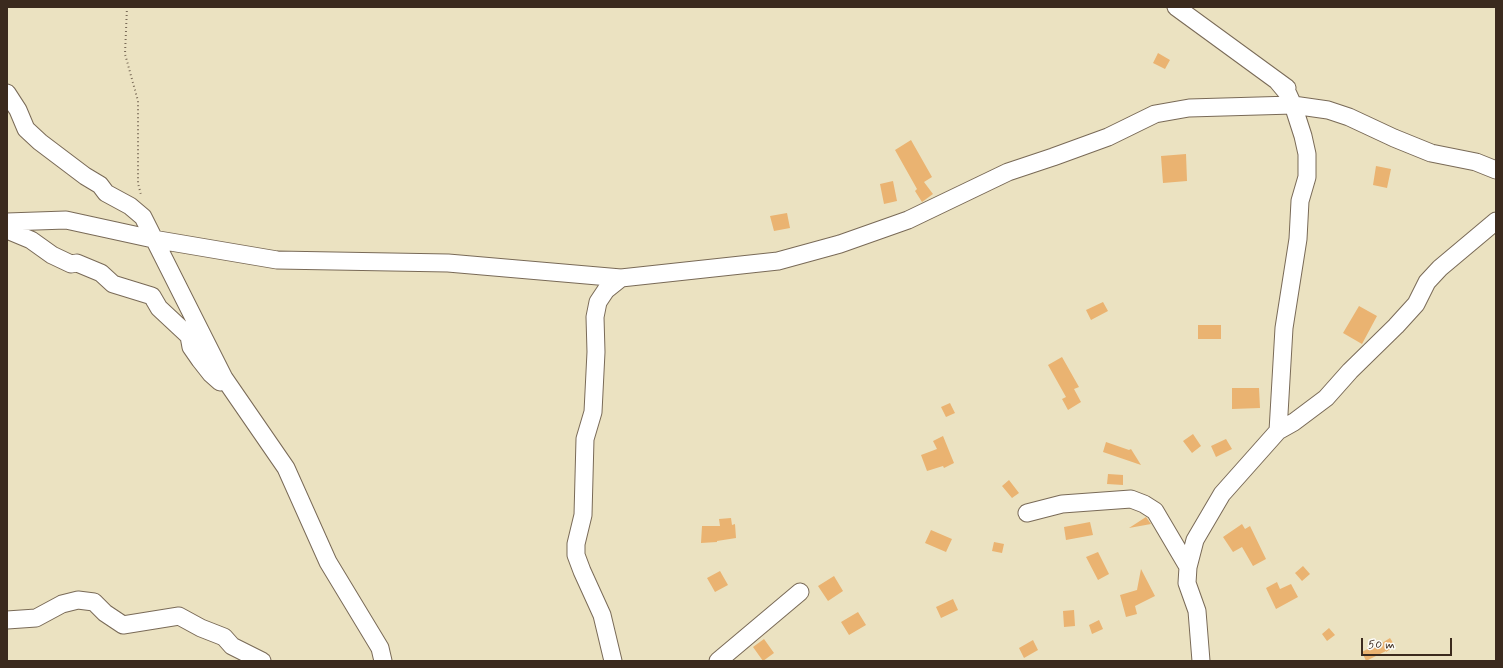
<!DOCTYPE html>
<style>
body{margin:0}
#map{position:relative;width:1503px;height:668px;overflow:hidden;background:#ebe2c1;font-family:Mynerve,sans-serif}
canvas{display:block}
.frame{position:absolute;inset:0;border:8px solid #3b2a1e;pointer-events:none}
.scale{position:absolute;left:1361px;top:638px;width:91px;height:18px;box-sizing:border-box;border:2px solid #3b2a1e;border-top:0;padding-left:5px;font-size:12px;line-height:14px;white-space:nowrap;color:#3b2a1e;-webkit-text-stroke:3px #fdfcf7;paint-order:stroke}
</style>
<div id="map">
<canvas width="1503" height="668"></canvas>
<div class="frame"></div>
<div class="scale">50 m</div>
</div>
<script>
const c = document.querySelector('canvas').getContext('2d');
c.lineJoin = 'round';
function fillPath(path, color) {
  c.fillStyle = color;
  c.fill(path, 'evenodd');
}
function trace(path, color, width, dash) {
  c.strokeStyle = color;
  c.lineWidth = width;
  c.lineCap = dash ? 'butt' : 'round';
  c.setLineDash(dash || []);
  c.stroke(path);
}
const building = new Path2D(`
 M 1158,53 L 1170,60 L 1165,69 L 1153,63 Z
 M 911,140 L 932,177 L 924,182 L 933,194 L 922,202 L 915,191 L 917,189 L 895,150 Z
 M 1186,154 L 1187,181 L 1163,183 L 1161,156 Z
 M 1376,166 L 1391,169 L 1387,188 L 1373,185 Z
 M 893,181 L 897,201 L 884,204 L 880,184 Z
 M 787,213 L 790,228 L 774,231 L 770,216 Z
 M 1103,302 L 1108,311 L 1091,320 L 1086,310 Z
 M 1359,306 L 1377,316 L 1362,344 L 1343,333 Z
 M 1198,325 L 1221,325 L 1221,339 L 1198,339 Z
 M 1062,357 L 1079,387 L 1074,389 L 1081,402 L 1068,410 L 1062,399 L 1066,397 L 1048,365 Z
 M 1232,388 L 1259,388 L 1260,408 L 1232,409 Z
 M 950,403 L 955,413 L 946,417 L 941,407 Z
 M 1193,434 L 1201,446 L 1192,453 L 1183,441 Z
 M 943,436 L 954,463 L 944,468 L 943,466 L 927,471 L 921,455 L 937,449 L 933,441 Z
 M 1226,439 L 1232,449 L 1216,457 L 1211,446 Z
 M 1106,442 L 1129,450 L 1131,449 L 1141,465 L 1103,452 Z
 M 1108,474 L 1123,475 L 1123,485 L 1107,484 Z
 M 1009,480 L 1019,493 L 1012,498 L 1002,486 Z
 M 1146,517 L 1151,524 L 1129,528 Z
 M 731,518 L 732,525 L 735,524 L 736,538 L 717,541 L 717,542 L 701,543 L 702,526 L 720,526 L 719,519 Z
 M 1090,522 L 1093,535 L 1066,540 L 1064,527 Z
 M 1242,524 L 1245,529 L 1250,526 L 1266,559 L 1253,566 L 1242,547 L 1233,552 L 1223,537 Z
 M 931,530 L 952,539 L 946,552 L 925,543 Z
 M 994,542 L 1004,544 L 1002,553 L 992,551 Z
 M 1098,552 L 1109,574 L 1098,580 L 1086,557 Z
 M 1303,566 L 1310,574 L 1302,581 L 1295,573 Z
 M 1141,569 L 1155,596 L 1135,606 L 1137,614 L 1126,617 L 1120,595 L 1137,590 Z
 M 720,571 L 728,585 L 715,592 L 707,578 Z
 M 834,576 L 843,591 L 828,601 L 818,586 Z
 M 1277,582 L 1280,589 L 1291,584 L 1298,597 L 1276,609 L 1266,588 Z
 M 953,599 L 958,610 L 941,618 L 936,607 Z
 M 1074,610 L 1075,626 L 1064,627 L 1063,611 Z
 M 858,612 L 866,625 L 849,635 L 841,622 Z
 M 1099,620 L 1103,629 L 1092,634 L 1089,625 Z
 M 1329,628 L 1335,635 L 1327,641 L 1322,634 Z
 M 1390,638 L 1395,646 L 1386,652 L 1386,651 L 1366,661 L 1362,652 L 1373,646 L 1374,648 Z
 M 764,639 L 774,653 L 763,661 L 753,647 Z
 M 1033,640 L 1038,650 L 1024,658 L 1019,648 Z`);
const path = new Path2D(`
 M 127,7 L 125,54 L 138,101 L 138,183 L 141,195`);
const minor = new Path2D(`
 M 1176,7 L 1287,88
 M 7,93 L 18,110 L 26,129 L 40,142 L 85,176 L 100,185 L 106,193 L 130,206 L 143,217 L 224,378 L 286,468 L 328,562 L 380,648 L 383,661
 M 7,222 L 66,220 L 153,239 L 277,260 L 448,263 L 621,278
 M 7,230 L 31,240 L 52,255 L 71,264 L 77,263 L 101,273 L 113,284 L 152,296 L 159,308 L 189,336 L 191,347 L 200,360 L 211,374 L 220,382
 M 1278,431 L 1284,328 L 1298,239 L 1300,201 L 1307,177 L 1307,154 L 1303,136 L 1293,105 L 1288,94 L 1278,82
 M 1027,513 L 1062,504 L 1131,499 L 1144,504 L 1155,511 L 1188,567
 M 7,620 L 36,618 L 62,604 L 78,600 L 94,602 L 105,613 L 123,625 L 179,616 L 201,628 L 224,637 L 232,646 L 262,661
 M 613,661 L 602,615 L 582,571 L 576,555 L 576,544 L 583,515 L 585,439 L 593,412 L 596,352 L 595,317 L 598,302 L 606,290 L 621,278 L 778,261 L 840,244 L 908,220 L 1008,172 L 1053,157 L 1108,137 L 1155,114 L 1189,108 L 1293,105 L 1328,110 L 1349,117 L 1394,138 L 1431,153 L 1476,162 L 1496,170
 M 718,661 L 800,592
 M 1201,661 L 1197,611 L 1187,583 L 1188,567 L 1195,540 L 1222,494 L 1278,431 L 1294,422 L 1326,398 L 1350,371 L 1396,326 L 1416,304 L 1427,282 L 1440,268 L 1496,221`);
fillPath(building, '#eab371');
trace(minor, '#796a57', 19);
trace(path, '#796a57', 2, [1, 3]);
trace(minor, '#fff', 17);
</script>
